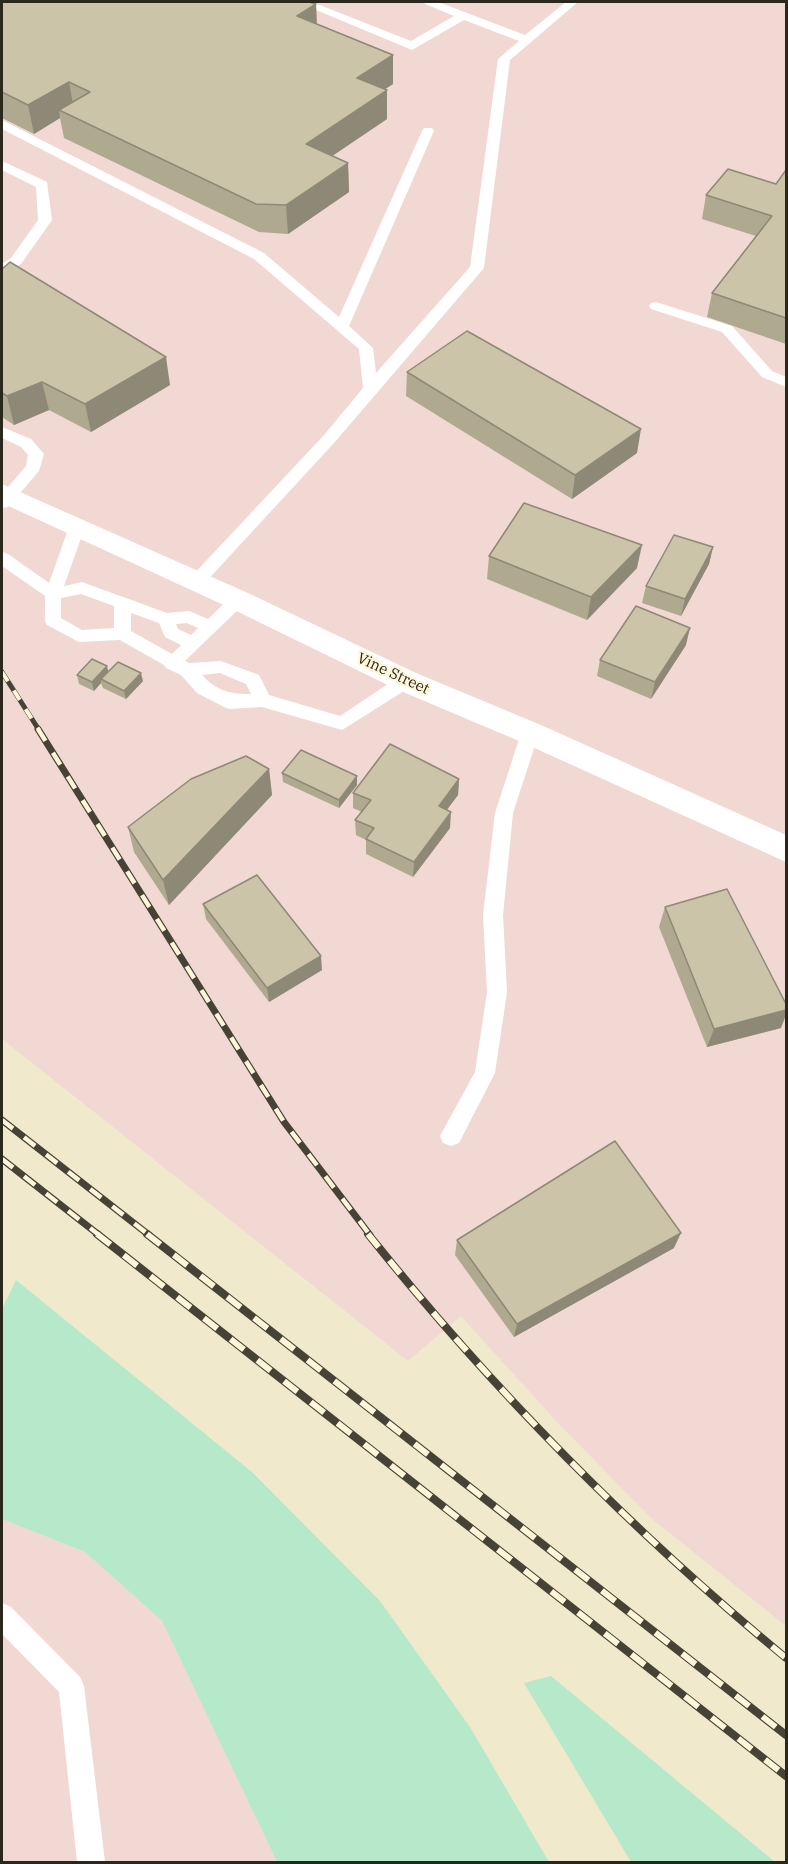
<!DOCTYPE html>
<style>
body{margin:0}
#map{position:relative;width:788px;height:1864px;overflow:hidden;background:#f0e9cc;font-family:"IBM Plex Serif",serif}
canvas{display:block}
.frame{position:absolute;inset:0;border:3px solid #2a281d;pointer-events:none}
</style>
<div id="map">
<canvas width="788" height="1864"></canvas>
<div class="frame"></div>
</div>
<script>
const c = document.querySelector('canvas').getContext('2d');
c.lineJoin = 'round';
function fillPath(path, color) {
  c.fillStyle = color;
  c.fill(path, 'evenodd');
}
function trace(path, color, width, dash) {
  c.strokeStyle = color;
  c.lineWidth = width;
  c.lineCap = dash ? 'butt' : 'round';
  c.setLineDash(dash || []);
  c.stroke(path);
}
function label(font, color, halo, rows, align = 'center') {
  c.font = font + ' "IBM Plex Serif",serif';
  c.lineWidth = 4.5;
  c.setLineDash([]);
  c.textBaseline = 'middle';
  c.strokeStyle = halo;
  c.fillStyle = color;
  for (const [text, x, y, turn = 0] of rows) {
    c.save();
    c.translate(x, y);
    c.rotate((+turn || 0) * Math.PI / 180);
    c.textAlign = isNaN(turn) ? turn : align;
    if (halo) c.strokeText(text, 0, 0);
    c.fillText(text, 0, 0);
    c.restore();
  }
}
const industrial = new Path2D(`
 M 2,2 L 786,2 L 786,1626 L 651,1518 L 556,1421 L 461,1316 L 408,1361 L 2,1039 Z
 M 2,1519 L 85,1552 L 162,1621 L 277,1862 L 2,1862 Z`);
const green = new Path2D(`
 M 16,1280 L 252,1472 L 380,1601 L 470,1727 L 549,1862 L 277,1862 L 162,1621 L 85,1552 L 2,1519 L 2,1309 Z
 M 551,1676 L 775,1862 L 631,1862 L 524,1683 Z`);
const service = new Path2D(`
 M 297,2 L 312,2 L 411,41 L 454,16 L 425,4 L 424,2 L 438,2 L 525,35 L 566,2 L 578,2 L 510,60 L 484,268 L 334,443 L 203,585 L 191,585 L 189,581 L 191,577 L 324,435 L 363,388 L 359,349 L 254,259 L 2,129 L 2,120 L 264,253 L 339,317 L 422,131 L 424,128 L 432,128 L 434,131 L 349,326 L 373,348 L 376,373 L 470,267 L 498,59 L 519,41 L 464,20 L 412,50 Z
 M 2,161 L 47,182 L 52,220 L 21,264 L 2,274 L 2,264 L 11,258 L 38,220 L 36,187 L 2,170 Z
 M 656,302 L 732,326 L 772,371 L 786,377 L 786,387 L 762,377 L 722,332 L 651,309 L 649,306 L 651,303 Z
 M 2,427 L 31,439 L 44,454 L 39,471 L 8,507 L 2,508 L 2,494 L 26,466 L 28,455 L 21,447 L 2,438 Z
 M 77,522 L 83,523 L 85,527 L 64,586 L 82,582 L 167,613 L 189,611 L 208,619 L 232,596 L 244,596 L 246,600 L 244,604 L 185,661 L 189,663 L 221,661 L 259,675 L 269,695 L 340,716 L 400,676 L 406,675 L 412,676 L 415,681 L 412,686 L 342,730 L 262,707 L 230,709 L 224,707 L 197,693 L 181,675 L 166,668 L 164,665 L 120,640 L 79,642 L 47,625 L 45,621 L 45,596 L 2,566 L 2,552 L 8,554 L 49,583 L 69,527 L 71,523 ZM 81,594 L 114,606 L 114,628 L 82,630 L 61,618 L 61,598 ZM 131,613 L 159,623 L 165,637 L 181,645 L 172,654 L 131,631 ZM 187,623 L 198,628 L 191,635 L 178,629 L 176,624 ZM 220,673 L 246,684 L 251,694 C 231,695 215,690 202,675 Z
 M 530,726 L 536,728 L 539,733 L 513,813 L 503,915 L 507,992 L 495,1073 L 459,1143 L 451,1146 L 443,1143 L 440,1136 L 475,1072 L 487,992 L 483,915 L 495,813 L 521,733 L 524,728 Z
 M 2,1603 L 11,1607 L 80,1677 L 84,1686 L 105,1862 L 77,1862 L 59,1692 L 2,1634 Z`);
const secondary = new Path2D(`
 M 2,484 L 248,593 L 416,673 L 541,725 L 786,835 L 786,862 L 519,741 L 396,689 L 228,607 L 2,503 Z`);
const railFar2 = new Path2D(`
 M 2,672 L 39,730`);
const railFar1 = new Path2D(`
 M 38,729 L 284,1122 L 370,1235
 M 2,1120 L 149,1235
 M 2,1159 L 99,1235`);
const rail = new Path2D(`
 M 97,1234 L 786,1776
 M 147,1234 L 786,1735
 M 368,1234 C 492,1389 633,1532 786,1658`);
const wall = new Path2D(`
 M 2,2 L 316,4 L 317,24 L 393,55 L 393,84 L 384,89 L 387,90 L 387,119 L 332,156 L 348,163 L 349,192 L 288,234 L 259,232 L 64,138 L 60,118 L 34,134 L 2,118 Z
 M 786,170 L 786,344 L 707,317 L 712,293 L 756,236 L 702,219 L 706,195 L 776,184 Z
 M 2,269 L 170,385 L 91,432 L 49,410 L 14,425 L 2,417 Z
 M 407,372 L 637,453 L 572,499 L 406,396 Z
 M 713,547 L 709,564 L 681,616 L 642,603 L 646,586 Z
 M 489,556 L 637,568 L 587,620 L 487,579 Z
 M 686,645 L 651,699 L 597,676 L 600,660 Z
 M 108,671 L 143,681 L 126,699 L 103,688 L 101,683 L 94,691 L 79,684 L 77,675 Z
 M 269,769 L 272,795 L 169,905 L 134,852 L 128,827 Z
 M 282,773 L 357,776 L 357,785 L 339,808 L 283,782 Z
 M 459,779 L 458,795 L 447,810 L 450,828 L 413,877 L 366,854 L 366,840 L 356,835 L 355,820 L 362,812 L 353,808 L 353,793 Z
 M 203,904 L 322,970 L 269,1002 L 206,919 Z
 M 665,907 L 781,1028 L 707,1047 L 659,927 Z
 M 457,1240 L 674,1248 L 514,1337 L 455,1255 Z`);
const shadedWall = new Path2D(`
 M 316,4 L 317,33 L 297,16 Z
 M 393,55 L 393,84 L 358,107 L 357,78 Z
 M 69,82 L 74,110 L 59,110 L 60,118 L 34,134 L 28,105 Z
 M 387,90 L 387,119 L 307,173 L 306,144 Z
 M 348,163 L 349,192 L 288,234 L 286,205 Z
 M 166,357 L 170,385 L 91,432 L 85,404 Z
 M 42,382 L 49,410 L 14,425 L 7,396 Z
 M 641,429 L 637,453 L 572,499 L 575,475 Z
 M 642,545 L 637,568 L 587,620 L 591,597 Z
 M 713,547 L 709,564 L 681,616 L 685,599 Z
 M 690,628 L 686,645 L 651,699 L 655,682 Z
 M 107,666 L 109,674 L 101,679 L 101,683 L 94,691 L 92,682 Z
 M 141,673 L 143,681 L 126,699 L 124,691 Z
 M 269,769 L 272,795 L 169,905 L 163,880 Z
 M 357,776 L 357,785 L 339,808 L 339,800 Z
 M 459,779 L 458,795 L 438,821 L 439,806 Z
 M 451,812 L 450,828 L 413,877 L 414,862 Z
 M 321,956 L 322,970 L 269,1002 L 267,988 Z
 M 786,1010 L 786,1015 L 781,1028 L 707,1047 L 714,1029 Z
 M 681,1233 L 674,1248 L 514,1337 L 517,1324 Z`);
const building = new Path2D(`
 M 2,2 L 309,2 L 316,4 L 297,16 L 393,55 L 357,78 L 387,90 L 306,144 L 348,163 L 286,205 L 256,204 L 59,110 L 90,92 L 69,82 L 28,105 L 2,92 Z
 M 728,169 L 776,184 L 786,170 L 786,318 L 712,293 L 772,216 L 706,195 Z
 M 10,262 L 166,357 L 85,404 L 42,382 L 7,396 L 2,393 L 2,269 Z
 M 467,331 L 641,429 L 575,475 L 407,372 Z
 M 524,503 L 642,545 L 591,597 L 489,556 Z
 M 674,535 L 713,547 L 685,599 L 646,586 Z
 M 636,606 L 690,628 L 655,682 L 600,660 Z
 M 92,659 L 107,666 L 92,682 L 77,675 Z
 M 118,662 L 141,673 L 124,691 L 101,679 Z
 M 390,744 L 459,779 L 439,806 L 451,812 L 414,862 L 366,839 L 374,828 L 355,820 L 371,800 L 353,793 Z
 M 301,750 L 357,776 L 339,800 L 282,773 Z
 M 246,756 L 269,769 L 163,880 L 128,827 L 191,779 Z
 M 257,875 L 321,956 L 267,988 L 203,904 Z
 M 727,889 L 786,1004 L 786,1010 L 714,1029 L 665,907 Z
 M 615,1141 L 681,1233 L 517,1324 L 457,1240 Z`);
const streetNames = [
 ["Vine Street",393,674,25]
];
fillPath(industrial, '#f2d8d3');
fillPath(green, '#b6e9ca');
fillPath(service, '#fff');
fillPath(secondary, '#fff');
trace(railFar2, '#464336', 5);
trace(railFar1, '#464336', 7);
trace(rail, '#464336', 8);
trace(railFar2, '#fdf6d9', 4, [11]);
trace(railFar1, '#fdf6d9', 4.5, [14]);
trace(rail, '#fdf6d9', 6, [17]);
fillPath(wall, '#afa990');
fillPath(shadedWall, '#8e8976');
fillPath(building, '#cbc4a8');
trace(building, '#8e8976', 1.5);
label('15px', '#2a281d', '#fdf6d9', streetNames);
</script>
